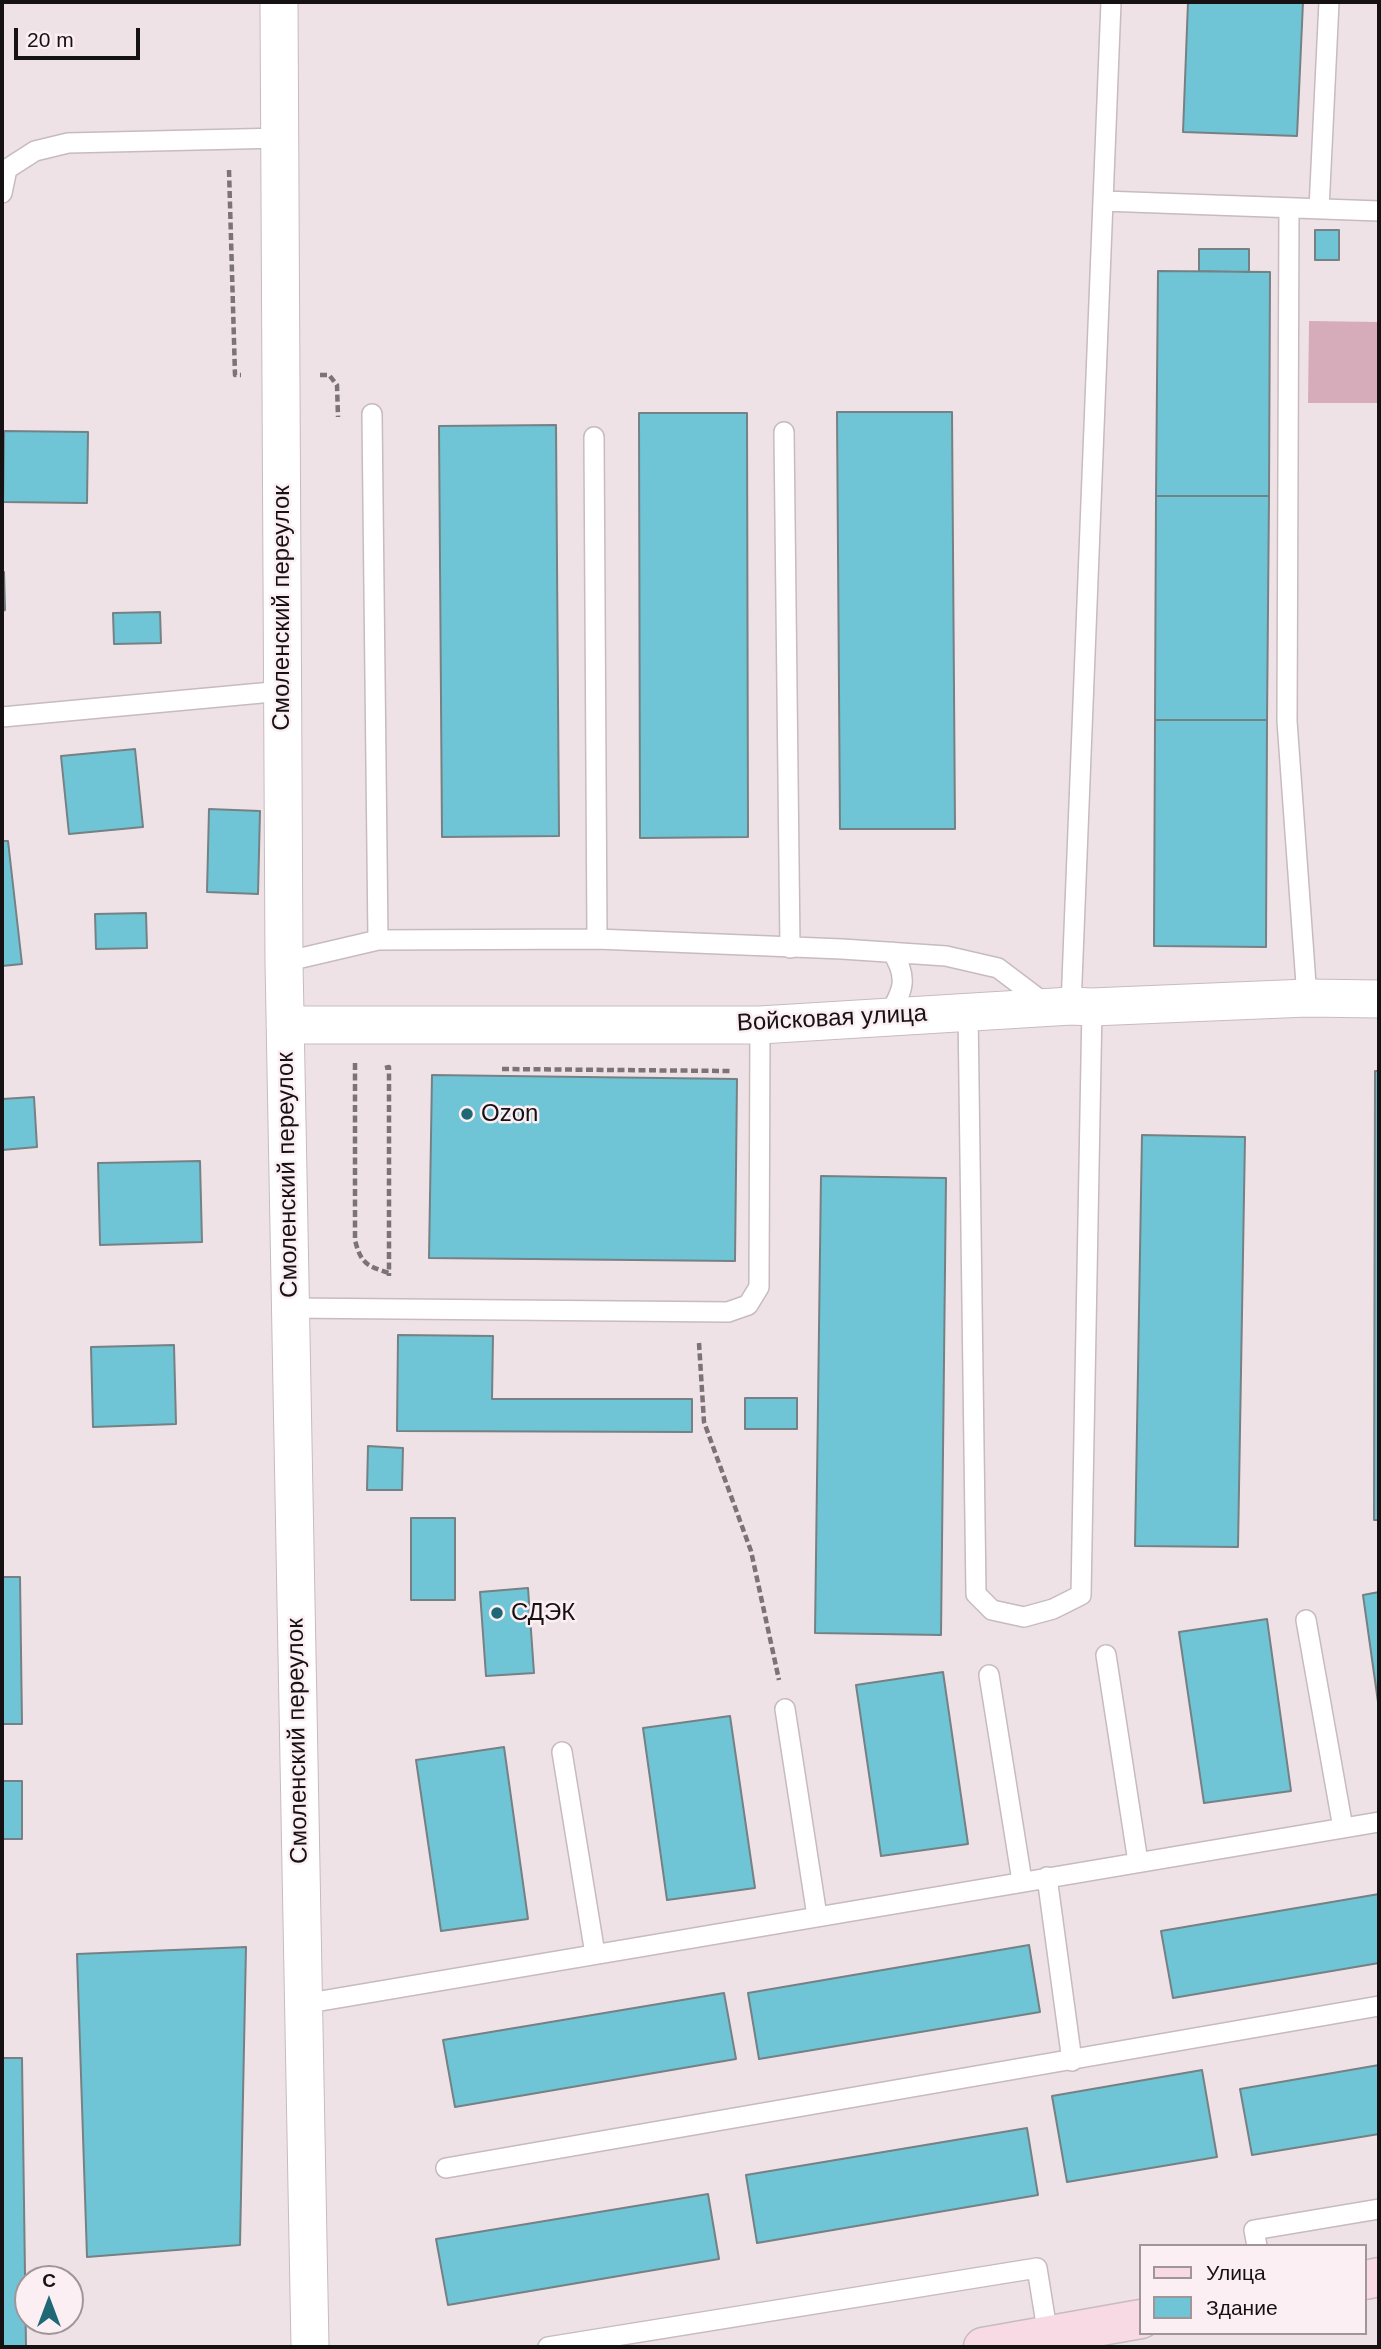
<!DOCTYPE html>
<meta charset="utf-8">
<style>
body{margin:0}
#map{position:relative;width:1381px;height:2349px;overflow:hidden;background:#efe2e6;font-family:Arial,sans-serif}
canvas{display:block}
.frame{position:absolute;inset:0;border:4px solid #161113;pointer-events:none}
.legend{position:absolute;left:1139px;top:2244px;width:228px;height:91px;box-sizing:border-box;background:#fceff3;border:2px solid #a09699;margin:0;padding:9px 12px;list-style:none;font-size:21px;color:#161113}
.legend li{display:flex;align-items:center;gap:14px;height:35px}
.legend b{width:35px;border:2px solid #a09699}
.north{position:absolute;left:14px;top:2265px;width:70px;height:70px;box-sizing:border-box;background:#fceff3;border:2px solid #a09699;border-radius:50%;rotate:0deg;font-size:19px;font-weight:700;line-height:28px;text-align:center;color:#161113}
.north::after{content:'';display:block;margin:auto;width:24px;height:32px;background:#206875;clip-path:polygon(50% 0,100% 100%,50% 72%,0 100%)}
.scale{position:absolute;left:14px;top:28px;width:126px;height:32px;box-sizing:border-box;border:4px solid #161113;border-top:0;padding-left:9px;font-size:21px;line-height:24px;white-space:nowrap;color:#161113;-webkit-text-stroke:5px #fceff3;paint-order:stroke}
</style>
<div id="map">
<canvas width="1381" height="2349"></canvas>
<div class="frame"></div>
<ul class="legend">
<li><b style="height:9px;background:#f8dae5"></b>Улица</li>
<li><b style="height:19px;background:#6fc5d6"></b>Здание</li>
</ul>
<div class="north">С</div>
<div class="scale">20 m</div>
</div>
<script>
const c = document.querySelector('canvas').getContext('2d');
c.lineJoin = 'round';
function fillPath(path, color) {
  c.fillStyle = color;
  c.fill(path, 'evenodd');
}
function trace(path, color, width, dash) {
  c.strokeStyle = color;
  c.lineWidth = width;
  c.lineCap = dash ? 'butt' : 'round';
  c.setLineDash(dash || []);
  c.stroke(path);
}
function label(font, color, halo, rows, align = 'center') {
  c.font = font + ' Arial,sans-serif';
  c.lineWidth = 5;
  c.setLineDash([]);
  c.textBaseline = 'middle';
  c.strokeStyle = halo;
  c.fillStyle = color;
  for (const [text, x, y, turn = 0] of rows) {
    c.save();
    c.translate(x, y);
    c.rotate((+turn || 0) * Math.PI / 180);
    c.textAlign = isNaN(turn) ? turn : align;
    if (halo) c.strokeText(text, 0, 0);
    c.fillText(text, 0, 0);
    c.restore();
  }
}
const green = new Path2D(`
 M 1309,321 L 1379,322 L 1379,403 L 1308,403 Z`);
const building = new Path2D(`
 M 1188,2 L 1303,2 L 1297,136 L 1183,132 Z
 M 1315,230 L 1339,230 L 1339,260 L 1315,260 Z
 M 1199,249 L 1249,249 L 1249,272 L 1199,271 Z
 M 1158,271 L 1270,272 L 1269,496 L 1156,496 Z
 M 837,412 L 952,412 L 955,829 L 840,829 Z
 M 639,413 L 747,413 L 748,837 L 640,838 Z
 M 556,425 L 559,836 L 442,837 L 439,426 Z
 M 4,431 L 88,432 L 87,503 L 3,502 Z
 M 1156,496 L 1269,496 L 1267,720 L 1155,720 Z
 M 2,572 L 4,572 L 5,610 L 2,611 Z
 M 160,612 L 161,643 L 114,644 L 113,613 Z
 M 1155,720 L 1267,720 L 1266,947 L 1154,946 Z
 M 135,749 L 143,827 L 69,834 L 61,756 Z
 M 209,809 L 260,811 L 258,894 L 207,892 Z
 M 2,841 L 8,841 L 22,964 L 2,966 Z
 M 146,913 L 147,948 L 96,949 L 95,914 Z
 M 1375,1071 L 1379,1071 L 1379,1520 L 1374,1520 Z
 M 432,1075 L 737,1079 L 735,1261 L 429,1258 Z
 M 34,1097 L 37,1147 L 2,1150 L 2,1099 Z
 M 1142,1135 L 1245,1137 L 1238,1547 L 1135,1546 Z
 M 200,1161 L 202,1242 L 100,1245 L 98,1163 Z
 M 821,1176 L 946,1178 L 941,1635 L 815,1633 Z
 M 398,1335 L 493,1336 L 492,1399 L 692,1399 L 692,1432 L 397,1431 Z
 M 174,1345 L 176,1424 L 93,1427 L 91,1347 Z
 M 745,1398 L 797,1398 L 797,1429 L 745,1429 Z
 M 368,1446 L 403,1448 L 402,1490 L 367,1490 Z
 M 411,1518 L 455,1518 L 455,1600 L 411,1600 Z
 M 2,1577 L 20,1577 L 22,1724 L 2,1724 Z
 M 528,1588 L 534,1673 L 486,1676 L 480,1592 Z
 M 1379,1592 L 1379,1709 L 1363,1595 Z
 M 1267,1619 L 1291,1791 L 1204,1803 L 1179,1632 Z
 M 943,1672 L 968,1844 L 881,1856 L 856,1685 Z
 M 730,1716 L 755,1888 L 667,1900 L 643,1728 Z
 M 504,1747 L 528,1919 L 441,1931 L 416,1760 Z
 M 2,1781 L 22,1781 L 22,1839 L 2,1839 Z
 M 1379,1894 L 1379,1963 L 1173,1998 L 1161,1931 Z
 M 1029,1945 L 1040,2012 L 759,2059 L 748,1993 Z
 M 246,1947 L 240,2245 L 87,2257 L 77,1954 Z
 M 724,1993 L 736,2059 L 455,2107 L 443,2040 Z
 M 2,2058 L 22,2058 L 26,2347 L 2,2347 Z
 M 1379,2065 L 1379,2134 L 1252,2155 L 1240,2089 Z
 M 1202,2070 L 1217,2157 L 1067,2182 L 1052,2096 Z
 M 1027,2128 L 1038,2195 L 757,2243 L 746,2175 Z
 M 708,2194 L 719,2259 L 448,2305 L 436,2239 Z`);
const path = new Path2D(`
 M 229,170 L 235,375 L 241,375
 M 320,375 L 329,375 L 337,385 L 338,417
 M 355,1063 L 355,1240 C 361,1264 367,1266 389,1273
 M 385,1068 L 389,1067 L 389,1276
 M 502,1069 L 731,1071
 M 699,1343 L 704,1422 L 751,1551 L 779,1680`);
const lane = new Path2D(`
 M 1111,2 L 1103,201 L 1379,211
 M 2,193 L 7,169 L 35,151 L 68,143 L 281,138
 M 1289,208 L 1287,721 L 1307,998
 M 1319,209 L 1329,2
 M 372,414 L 378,940
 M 784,432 L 790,948
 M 594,437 L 597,939
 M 2,717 L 283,691
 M 284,962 L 378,940 L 597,939 L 842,949 L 946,956 L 998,968 L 1047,1005
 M 1071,1006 L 1103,201
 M 968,1011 L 976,1594 L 992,1610 L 1024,1617 L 1053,1609 L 1081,1595 L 1092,1007
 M 888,1016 C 903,991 909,978 892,952
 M 290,1308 L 728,1312 L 748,1305 L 759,1287 L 760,1025
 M 1306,1620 L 1343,1828
 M 1106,1655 L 1138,1862
 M 989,1675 L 1022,1881
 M 785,1709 L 817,1916
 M 562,1752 L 595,1954
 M 1047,1877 L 1072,2061
 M 303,2004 L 1379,1822
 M 446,2168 L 1379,2006
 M 1257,2246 L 1254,2230 L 1379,2209
 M 548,2347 L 1037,2268 L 1048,2336`);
const street = new Path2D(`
 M 279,2 L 284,962 L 310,2347
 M 285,1025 L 760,1025 L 1071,1006 L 1092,1007 L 1307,998 L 1379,999`);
const secondary = new Path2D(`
 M 1365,2280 L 1379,2277
 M 983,2347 L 1141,2319`);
const markers = [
 [467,1114,7,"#206875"],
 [497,1613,7,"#206875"]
];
const streetNames = [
 ["Смоленский переулок",282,608,-90],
 ["Войсковая улица",832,1019,-3],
 ["Смоленский переулок",288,1175,-91],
 ["Смоленский переулок",298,1741,-91]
];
const poiNames = [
 ["Ozon",481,1114],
 ["СДЭК",511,1613]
];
fillPath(green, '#d7acba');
fillPath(building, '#6fc5d6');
trace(building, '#758184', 2);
trace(lane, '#c7bbbe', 22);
trace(street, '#c7bbbe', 39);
trace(secondary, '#c7bbbe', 41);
trace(path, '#7c7376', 4.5, [7, 3.5]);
trace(lane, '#fff', 19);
trace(street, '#fff', 37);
trace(secondary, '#f8dae5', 38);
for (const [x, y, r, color] of markers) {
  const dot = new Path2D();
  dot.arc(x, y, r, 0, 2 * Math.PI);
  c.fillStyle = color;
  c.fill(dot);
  trace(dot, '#fceff3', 2.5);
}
label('24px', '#161113', '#fceff3', streetNames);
label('24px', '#161113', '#fceff3', poiNames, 'left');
</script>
